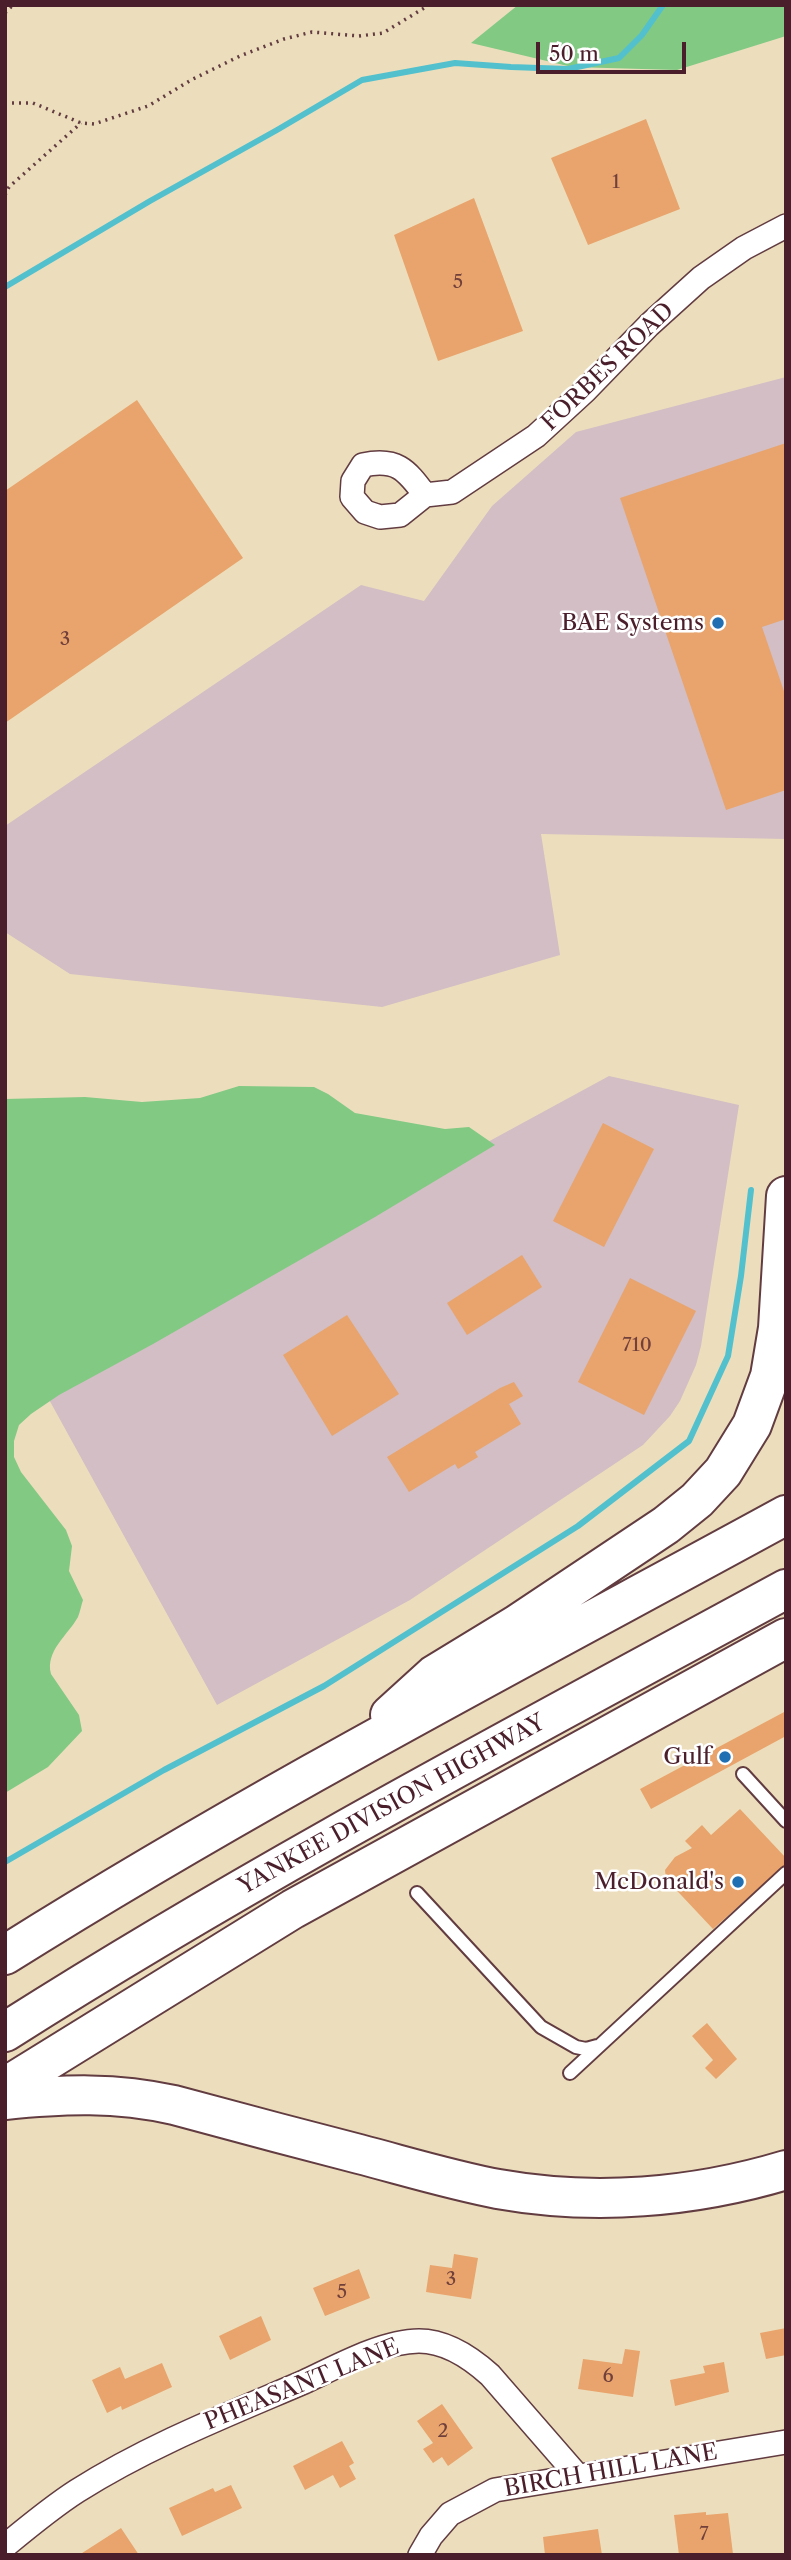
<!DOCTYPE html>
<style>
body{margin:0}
#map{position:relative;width:791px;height:2560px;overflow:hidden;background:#ecdebc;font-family:"Libre Caslon Text",serif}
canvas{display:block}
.frame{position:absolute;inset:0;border:7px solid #4a1f2b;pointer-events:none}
.scale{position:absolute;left:536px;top:42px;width:150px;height:32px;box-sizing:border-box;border:4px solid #4a1f2b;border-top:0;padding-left:9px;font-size:21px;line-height:24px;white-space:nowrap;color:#4a1f2b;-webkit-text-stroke:5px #fff;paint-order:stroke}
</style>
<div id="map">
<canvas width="791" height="2560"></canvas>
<div class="frame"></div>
<div class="scale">50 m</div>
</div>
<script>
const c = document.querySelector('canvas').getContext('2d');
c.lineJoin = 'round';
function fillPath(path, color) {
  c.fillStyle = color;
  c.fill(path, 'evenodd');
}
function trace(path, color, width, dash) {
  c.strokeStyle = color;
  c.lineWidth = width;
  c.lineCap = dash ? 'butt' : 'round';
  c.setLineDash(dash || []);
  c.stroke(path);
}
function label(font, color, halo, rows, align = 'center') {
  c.font = font + ' "Libre Caslon Text",serif';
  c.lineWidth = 5;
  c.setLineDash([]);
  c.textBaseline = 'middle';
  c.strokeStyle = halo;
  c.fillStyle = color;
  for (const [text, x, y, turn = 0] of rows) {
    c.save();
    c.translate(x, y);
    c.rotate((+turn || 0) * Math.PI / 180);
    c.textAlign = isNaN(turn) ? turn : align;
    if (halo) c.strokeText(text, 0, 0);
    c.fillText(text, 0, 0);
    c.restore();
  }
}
const industrial = new Path2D(`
 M 786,377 L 786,839 L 541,834 L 560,955 L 382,1007 L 70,974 L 5,932 L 5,826 L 361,585 L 424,601 L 492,506 L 576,432 Z
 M 609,1076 L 739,1105 L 701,1346 L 696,1365 L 680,1401 L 670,1416 L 643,1445 L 410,1600 L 217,1705 L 41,1385 Z`);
const green = new Path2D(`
 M 518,5 L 786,5 L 786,36 L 677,70 L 572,67 L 471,43 Z
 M 239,1086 L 314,1087 L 328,1094 L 355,1113 L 445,1129 L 469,1127 L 495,1145 L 375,1217 L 153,1344 L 59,1395 L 31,1414 L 19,1425 L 14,1441 L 14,1457 L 21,1472 L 66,1530 L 72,1546 L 69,1571 L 83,1600 C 81,1606 80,1612 78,1617 C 68,1635 45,1651 51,1674 L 79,1715 L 82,1731 L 48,1767 L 5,1793 L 5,1099 L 85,1097 L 142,1102 L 200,1098 Z`);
const stream = new Path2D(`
 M 5,287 L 150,201 L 277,130 L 362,80 L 455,63 L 511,67 L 568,69 L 619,58 L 642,35 L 663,5
 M 5,1862 L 164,1770 L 324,1686 L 578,1526 L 689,1441 L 728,1356 L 741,1276 L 751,1190`);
const building = new Path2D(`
 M 646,119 L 680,209 L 588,245 L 551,158 Z
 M 474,198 L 523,331 L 438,361 L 394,235 Z
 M 137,400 L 243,558 L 5,723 L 5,491 Z
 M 786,443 L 786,619 L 762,627 L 786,697 L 786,790 L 726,810 L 620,498 Z
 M 603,1123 L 654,1149 L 604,1247 L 553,1221 Z
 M 522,1255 L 542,1287 L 467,1335 L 447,1303 Z
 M 630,1278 L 696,1311 L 644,1415 L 578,1382 Z
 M 347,1315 L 399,1394 L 332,1436 L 283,1355 Z
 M 514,1382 L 523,1396 L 509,1404 L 521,1424 L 475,1452 L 478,1457 L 458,1469 L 455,1464 L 409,1492 L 387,1457 L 500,1388 Z
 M 786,1711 L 786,1736 L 651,1809 L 640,1789 Z
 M 740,1809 L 786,1858 L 786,1864 L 713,1929 L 666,1879 L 665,1870 L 675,1857 L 692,1848 L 685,1841 L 702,1825 L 711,1835 Z
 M 707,2023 L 737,2059 L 716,2079 L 705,2068 L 713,2060 L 692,2036 Z
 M 454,2254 L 478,2258 L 471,2299 L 426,2292 L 430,2265 L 452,2268 Z
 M 359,2269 L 370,2298 L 325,2316 L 313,2288 Z
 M 261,2316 L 271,2340 L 230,2360 L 219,2336 Z
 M 786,2328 L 786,2355 L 766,2359 L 760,2333 Z
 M 625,2349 L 640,2351 L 633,2397 L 578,2389 L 583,2359 L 622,2364 Z
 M 724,2362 L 729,2392 L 675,2406 L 670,2380 L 705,2373 L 703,2366 Z
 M 162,2363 L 172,2387 L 122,2410 L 121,2406 L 107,2413 L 92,2380 L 120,2367 L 125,2379 Z
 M 442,2404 L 473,2448 L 448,2466 L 442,2457 L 433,2463 L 423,2449 L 433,2443 L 417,2421 Z
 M 342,2441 L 354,2463 L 349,2466 L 356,2479 L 340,2488 L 333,2475 L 305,2490 L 293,2466 Z
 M 231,2485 L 242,2508 L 182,2536 L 169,2508 L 213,2488 L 215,2492 Z
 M 706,2512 L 706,2515 L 728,2513 L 733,2554 L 679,2555 L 674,2515 Z
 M 121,2528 L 139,2555 L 79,2555 Z
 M 598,2529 L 602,2555 L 545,2555 L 543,2537 Z`);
const path = new Path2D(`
 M 5,13 L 13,5
 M 5,103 L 33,103 L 81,123 L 94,124 L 148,106 L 191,80 L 240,56 L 284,39 L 312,32 L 359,36 L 383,33 L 429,5
 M 5,195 L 9,187 L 81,123`);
const service = new Path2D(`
 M 743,1774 L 786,1821
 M 417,1893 L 541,2027 L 576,2047 L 586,2049 L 597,2046
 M 570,2073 L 786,1873`);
const minor = new Path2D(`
 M 425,495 C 406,469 396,458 363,465 L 353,481 L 352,497 L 365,512 L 380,517 L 400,515 L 425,495 L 452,492 L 536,436 L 585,391 L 649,325 L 701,278 L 744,248 L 786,226
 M 5,2546 C 28,2527 52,2507 77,2491 C 148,2446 227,2415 304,2382 C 336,2367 383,2341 419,2341 C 446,2341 470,2357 490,2375 L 577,2475
 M 420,2555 L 431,2536 L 450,2514 L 495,2490 L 786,2442`);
const motorway = new Path2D(`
 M 390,1715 L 434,1675 L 516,1625 L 666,1525 L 697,1500 L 723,1472 L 752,1425 L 770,1376 L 778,1328 L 786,1196
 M 5,1955 C 258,1796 524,1658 786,1515
 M 5,2032 C 258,1871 523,1732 786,1589
 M 5,2087 L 293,1909 L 786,1638
 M 5,2100 C 65,2094 115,2092 174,2105 C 236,2122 297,2138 359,2154 C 405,2166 451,2180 498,2189 C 594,2206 693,2198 786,2170`);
const markers = [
 [718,623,7,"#1f6fb2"],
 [725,1757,7,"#1f6fb2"],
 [738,1882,7,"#1f6fb2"]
];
const numberNames = [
 ["1",616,183],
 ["5",458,283],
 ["3",65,640],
 ["710",637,1346],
 ["3",451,2280],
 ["5",342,2293],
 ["6",608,2377],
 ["2",443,2432],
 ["7",704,2535]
];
const streetNames = [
 ["FORBES ROAD",608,367,-44],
 ["YANKEE DIVISION HIGHWAY",392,1805,-29],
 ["PHEASANT LANE",302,2385,-22],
 ["BIRCH HILL LANE",611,2471,-10]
];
const poiNames = [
 ["BAE Systems",704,623],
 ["Gulf",711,1757],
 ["McDonald's",724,1882]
];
fillPath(industrial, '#d2bec4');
fillPath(green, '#82c984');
trace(stream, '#53c0cd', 6);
fillPath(building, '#e8a46c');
trace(service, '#623c41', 16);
trace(minor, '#623c41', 26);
trace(motorway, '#623c41', 42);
trace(path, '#623c41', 3.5, [2, 5]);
trace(service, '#fff', 12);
trace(minor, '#fff', 23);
trace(motorway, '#fff', 38);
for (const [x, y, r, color] of markers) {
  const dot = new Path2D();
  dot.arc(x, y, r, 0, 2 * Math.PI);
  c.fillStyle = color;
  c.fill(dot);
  trace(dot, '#fff', 2.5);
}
label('19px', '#72403b', null, numberNames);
label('23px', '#4a1f2b', '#fff', streetNames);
label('23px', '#4a1f2b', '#fff', poiNames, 'right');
</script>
